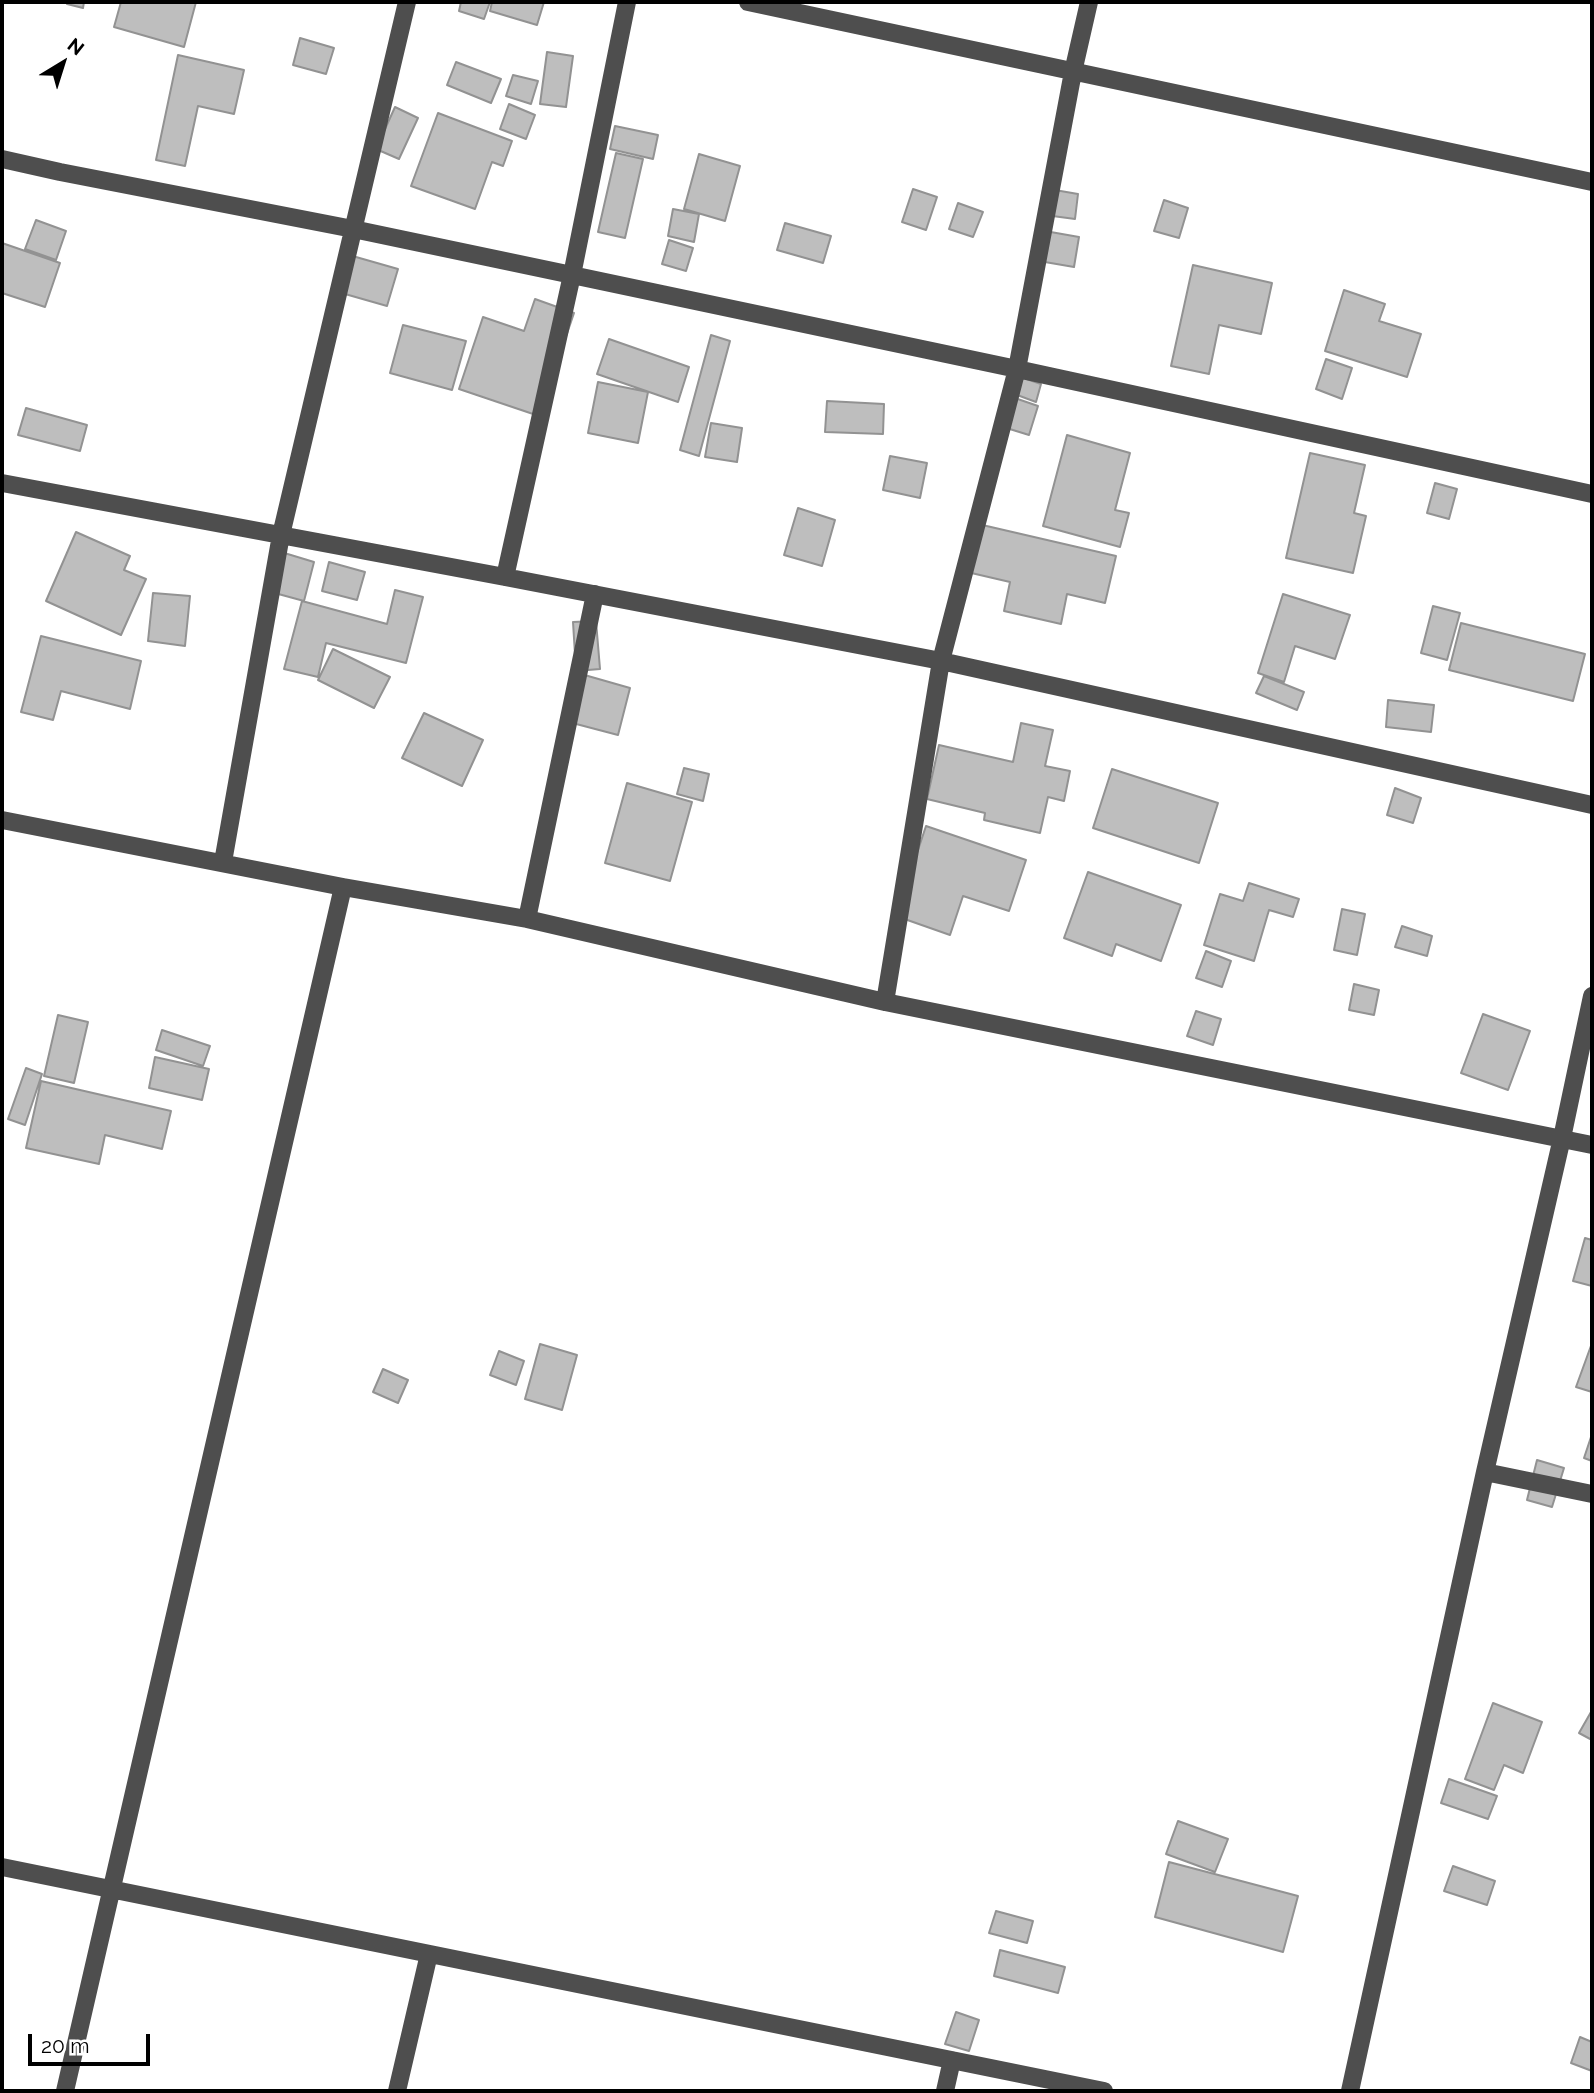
<!DOCTYPE html>
<style>
body{margin:0}
#map{position:relative;width:1594px;height:2093px;overflow:hidden;background:#fff;font-family:Raleway,sans-serif}
canvas{display:block}
.frame{position:absolute;inset:0;border:4px solid #000;pointer-events:none}
.north{position:absolute;left:28px;top:28px;width:70px;height:70px;-webkit-text-stroke:5px #fff;paint-order:stroke;rotate:38deg;font-size:19px;font-weight:700;line-height:28px;text-align:center;color:#000}
.north::after{content:'';display:block;margin:auto;width:24px;height:32px;background:#000;clip-path:polygon(50% 0,100% 100%,50% 72%,0 100%)}
.scale{position:absolute;left:28px;top:2034px;width:122px;height:32px;box-sizing:border-box;border:4px solid #000;border-top:0;padding-left:9px;font-size:21px;line-height:24px;white-space:nowrap;color:#000;-webkit-text-stroke:5px #fff;paint-order:stroke}
</style>
<div id="map">
<canvas width="1594" height="2093"></canvas>
<div class="frame"></div>
<div class="north">N</div>
<div class="scale">20 m</div>
</div>
<script>
const c = document.querySelector('canvas').getContext('2d');
c.lineJoin = 'round';
function fillPath(path, color) {
  c.fillStyle = color;
  c.fill(path, 'evenodd');
}
function trace(path, color, width, dash) {
  c.strokeStyle = color;
  c.lineWidth = width;
  c.lineCap = dash ? 'butt' : 'round';
  c.setLineDash(dash || []);
  c.stroke(path);
}
const building = new Path2D(`
 M 67,2 L 84,2 L 83,8 L 67,4 Z
 M 121,2 L 196,2 L 184,47 L 114,27 Z
 M 461,2 L 490,2 L 484,19 L 459,11 Z
 M 492,2 L 544,2 L 537,25 L 490,11 Z
 M 300,38 L 334,48 L 326,74 L 293,65 Z
 M 547,52 L 573,56 L 566,107 L 540,104 Z
 M 178,55 L 244,70 L 234,114 L 198,106 L 185,166 L 156,160 Z
 M 456,62 L 501,79 L 491,103 L 447,85 Z
 M 513,75 L 538,81 L 531,104 L 506,96 Z
 M 509,104 L 535,115 L 526,139 L 500,129 Z
 M 395,107 L 418,118 L 399,159 L 376,149 Z
 M 438,113 L 512,141 L 503,166 L 492,162 L 475,209 L 411,186 Z
 M 615,126 L 658,135 L 653,159 L 610,149 Z
 M 616,153 L 643,159 L 625,238 L 598,232 Z
 M 699,154 L 740,166 L 725,221 L 684,209 Z
 M 913,189 L 937,197 L 926,230 L 902,222 Z
 M 1049,189 L 1078,194 L 1075,219 L 1045,215 Z
 M 1164,200 L 1188,208 L 1179,238 L 1154,231 Z
 M 958,203 L 983,212 L 973,237 L 949,229 Z
 M 673,209 L 699,214 L 694,242 L 668,236 Z
 M 36,220 L 66,231 L 56,260 L 25,249 Z
 M 785,223 L 831,236 L 823,263 L 777,250 Z
 M 1045,231 L 1079,237 L 1074,267 L 1039,261 Z
 M 669,240 L 693,248 L 686,271 L 662,264 Z
 M 2,243 L 60,263 L 45,307 L 2,293 Z
 M 349,255 L 398,269 L 387,306 L 338,292 Z
 M 1193,265 L 1272,283 L 1261,334 L 1219,325 L 1209,374 L 1171,366 Z
 M 1344,290 L 1385,304 L 1379,321 L 1421,334 L 1407,377 L 1325,351 Z
 M 535,299 L 574,313 L 539,416 L 459,389 L 483,317 L 524,331 Z
 M 403,325 L 466,341 L 452,390 L 390,373 Z
 M 711,335 L 730,341 L 699,456 L 680,450 Z
 M 609,339 L 689,367 L 678,402 L 597,374 Z
 M 1326,359 L 1352,368 L 1342,399 L 1316,389 Z
 M 1015,375 L 1041,384 L 1036,402 L 1009,392 Z
 M 598,382 L 648,392 L 638,443 L 588,433 Z
 M 1009,396 L 1038,406 L 1029,435 L 1000,426 Z
 M 827,401 L 884,404 L 883,434 L 825,432 Z
 M 26,408 L 87,425 L 80,451 L 18,435 Z
 M 711,423 L 742,428 L 737,462 L 705,457 Z
 M 1067,435 L 1130,453 L 1115,510 L 1129,513 L 1120,547 L 1043,526 Z
 M 1310,453 L 1365,465 L 1354,513 L 1366,516 L 1353,573 L 1286,558 Z
 M 890,456 L 927,463 L 920,498 L 883,490 Z
 M 1435,483 L 1457,489 L 1449,519 L 1427,513 Z
 M 798,508 L 835,520 L 822,566 L 784,555 Z
 M 978,524 L 1116,556 L 1105,603 L 1067,594 L 1061,624 L 1004,611 L 1010,582 L 967,572 Z
 M 76,532 L 130,556 L 124,570 L 146,579 L 121,635 L 46,601 Z
 M 281,552 L 314,562 L 304,601 L 271,592 Z
 M 329,562 L 365,572 L 357,600 L 322,591 Z
 M 395,590 L 423,597 L 406,663 L 326,643 L 318,677 L 284,669 L 302,601 L 387,624 Z
 M 153,593 L 190,596 L 185,646 L 148,641 Z
 M 1283,594 L 1350,615 L 1335,659 L 1295,646 L 1284,682 L 1258,673 Z
 M 1433,606 L 1460,613 L 1447,660 L 1421,653 Z
 M 596,621 L 600,669 L 576,671 L 573,622 Z
 M 1461,623 L 1585,654 L 1573,701 L 1449,670 Z
 M 41,636 L 141,661 L 130,709 L 61,691 L 53,720 L 21,712 Z
 M 333,649 L 390,677 L 374,708 L 318,680 Z
 M 574,672 L 630,688 L 618,735 L 561,720 Z
 M 1264,676 L 1304,692 L 1297,710 L 1256,693 Z
 M 1388,700 L 1434,705 L 1431,732 L 1386,727 Z
 M 424,713 L 483,740 L 462,786 L 402,758 Z
 M 1021,723 L 1053,730 L 1045,766 L 1070,771 L 1064,801 L 1048,797 L 1040,833 L 984,820 L 985,813 L 927,799 L 939,745 L 1013,762 Z
 M 684,768 L 709,774 L 703,801 L 677,794 Z
 M 1112,769 L 1218,803 L 1199,863 L 1093,828 Z
 M 627,783 L 692,802 L 670,881 L 605,863 Z
 M 1395,788 L 1421,798 L 1413,823 L 1387,815 Z
 M 926,826 L 1026,860 L 1009,911 L 963,896 L 950,935 L 896,916 Z
 M 1088,872 L 1181,905 L 1161,961 L 1116,944 L 1112,956 L 1064,938 Z
 M 1249,883 L 1299,899 L 1293,917 L 1269,910 L 1254,961 L 1204,945 L 1220,894 L 1243,901 Z
 M 1342,909 L 1365,914 L 1357,955 L 1334,950 Z
 M 1402,926 L 1432,936 L 1427,956 L 1395,947 Z
 M 1206,951 L 1231,961 L 1222,987 L 1196,978 Z
 M 1354,984 L 1379,990 L 1374,1015 L 1349,1010 Z
 M 1196,1011 L 1221,1019 L 1213,1045 L 1187,1036 Z
 M 1483,1014 L 1530,1031 L 1508,1090 L 1461,1073 Z
 M 58,1015 L 88,1022 L 74,1083 L 44,1076 Z
 M 162,1030 L 210,1046 L 203,1066 L 156,1050 Z
 M 155,1057 L 209,1069 L 202,1100 L 149,1088 Z
 M 26,1068 L 42,1074 L 25,1125 L 8,1119 Z
 M 41,1081 L 171,1111 L 162,1149 L 105,1135 L 99,1164 L 26,1148 Z
 M 1585,1238 L 1592,1240 L 1592,1286 L 1573,1281 Z
 M 1592,1343 L 1592,1392 L 1576,1387 Z
 M 540,1344 L 577,1355 L 562,1410 L 525,1399 Z
 M 499,1351 L 524,1361 L 516,1385 L 490,1375 Z
 M 383,1369 L 408,1380 L 398,1403 L 373,1392 Z
 M 1592,1434 L 1592,1461 L 1584,1458 Z
 M 1537,1460 L 1564,1468 L 1552,1507 L 1527,1500 Z
 M 1493,1703 L 1542,1722 L 1523,1773 L 1504,1765 L 1494,1790 L 1465,1779 Z
 M 1591,1712 L 1592,1712 L 1592,1740 L 1579,1733 Z
 M 1449,1779 L 1497,1796 L 1488,1819 L 1441,1803 Z
 M 1178,1821 L 1228,1839 L 1215,1872 L 1166,1854 Z
 M 1169,1862 L 1298,1896 L 1283,1952 L 1155,1917 Z
 M 1453,1866 L 1495,1881 L 1487,1905 L 1444,1891 Z
 M 996,1911 L 1033,1921 L 1027,1943 L 989,1933 Z
 M 1000,1950 L 1065,1967 L 1058,1993 L 994,1976 Z
 M 956,2012 L 979,2020 L 969,2051 L 945,2044 Z
 M 1580,2037 L 1592,2042 L 1592,2071 L 1571,2063 Z`);
const minor = new Path2D(`
 M 748,2 L 1592,182
 M 2,159 L 60,172 L 353,229 L 572,275 L 1017,369 L 1592,494
 M 2,483 L 505,577 L 941,661 L 1592,805
 M 505,577 L 572,275 L 627,2
 M 2,820 L 343,887 L 527,919 L 885,1002 L 1592,1145
 M 223,862 L 281,535 L 407,2
 M 527,919 L 595,594
 M 885,1002 L 941,661 L 1017,369 L 1073,72 L 1089,2
 M 1485,1472 L 1592,1494
 M 2,1867 L 1104,2091
 M 65,2091 L 343,887
 M 397,2091 L 429,1954
 M 945,2091 L 952,2060
 M 1350,2091 L 1485,1472 L 1562,1138 L 1592,996`);
fillPath(building, '#bebebe');
trace(building, '#929292', 2);
trace(minor, '#4e4e4e', 18);
</script>
